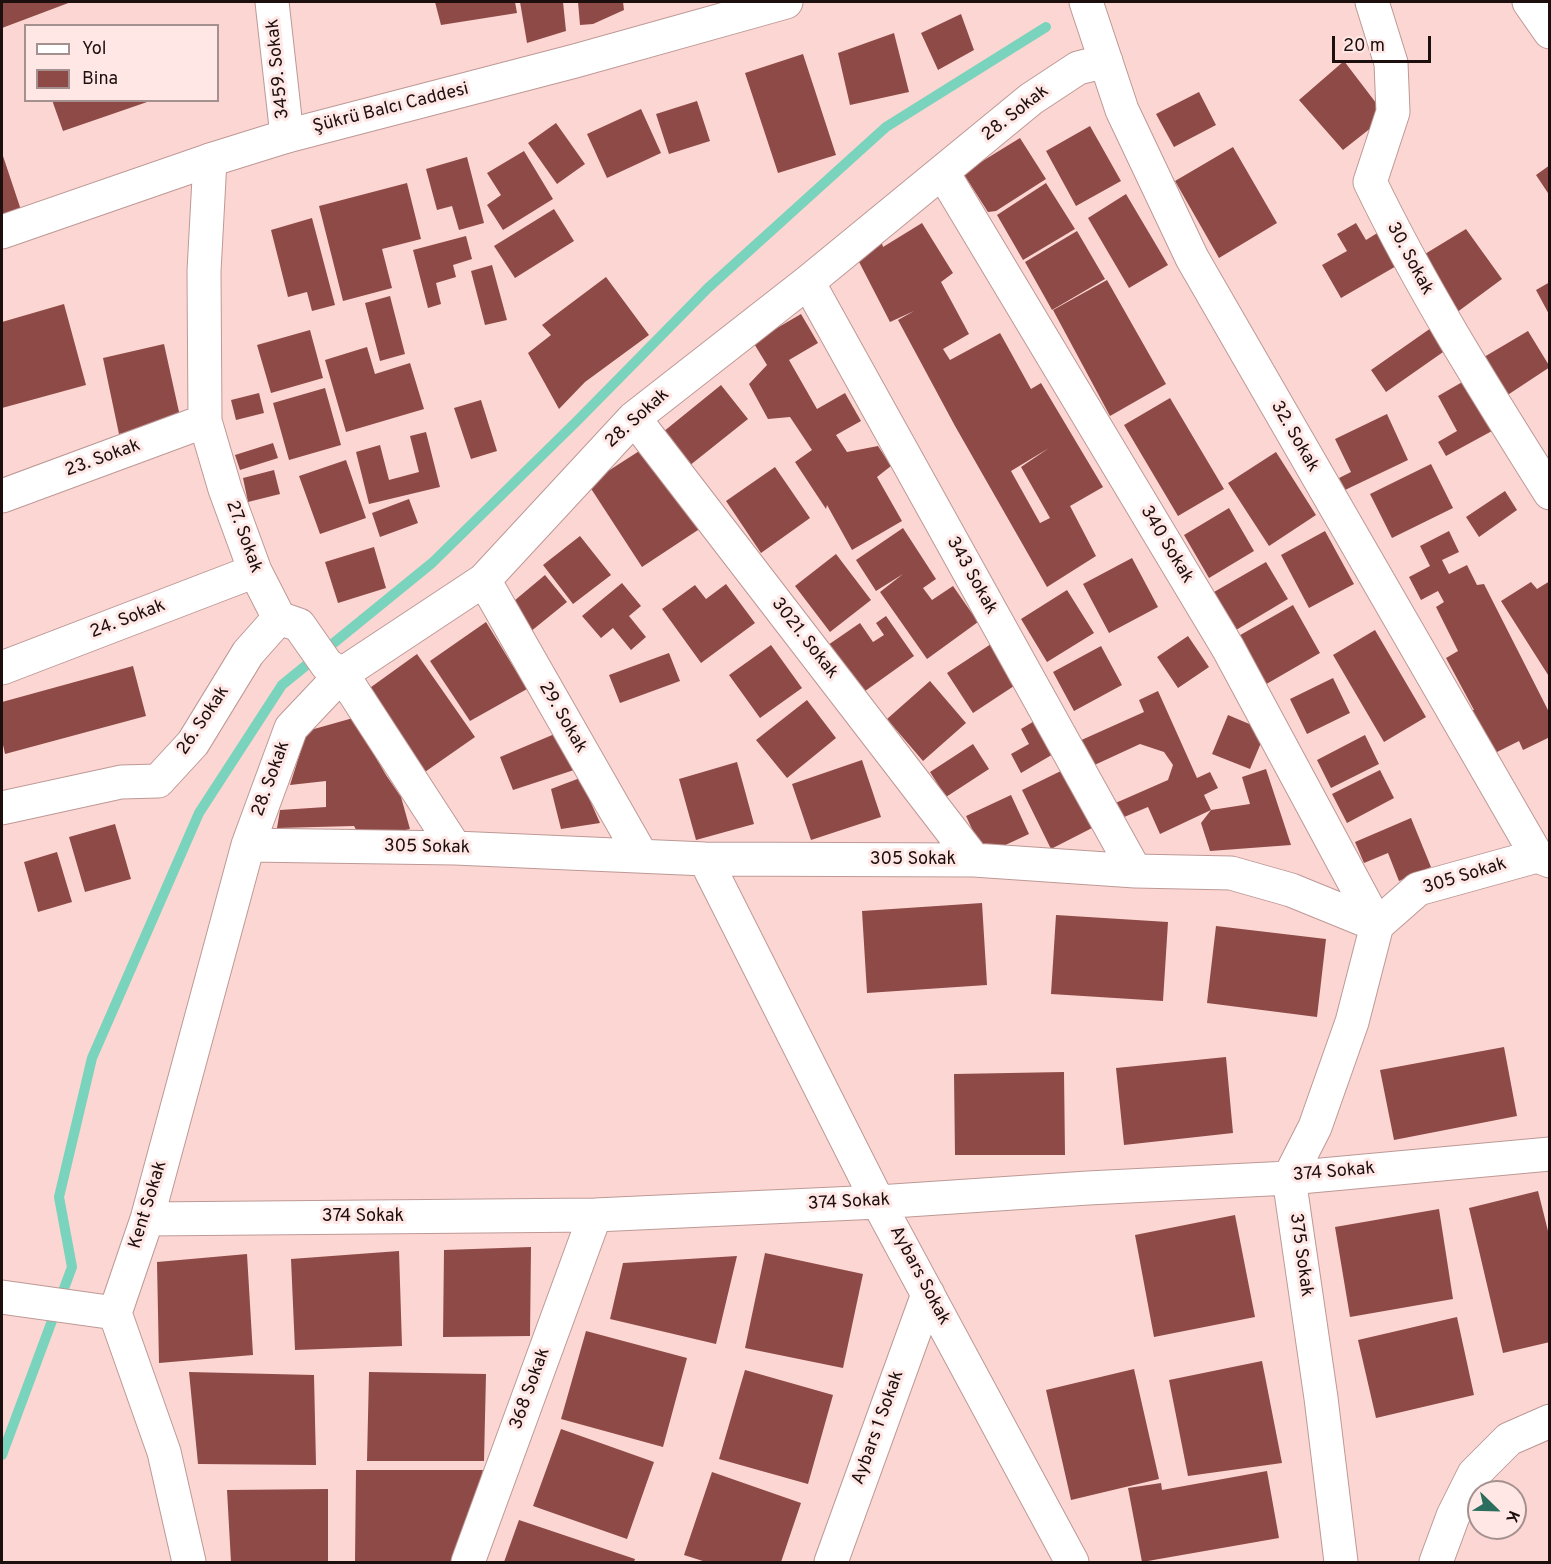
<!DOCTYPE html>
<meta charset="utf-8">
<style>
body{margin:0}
#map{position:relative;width:1551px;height:1564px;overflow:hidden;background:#fcd6d2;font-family:Overpass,sans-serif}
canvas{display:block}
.frame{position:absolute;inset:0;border:3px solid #1c0f0e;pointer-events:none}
.legend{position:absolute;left:24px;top:24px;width:195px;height:78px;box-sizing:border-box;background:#ffe7e5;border:2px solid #a4918f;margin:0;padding:8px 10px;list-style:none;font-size:18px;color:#1c0f0e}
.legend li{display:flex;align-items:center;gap:12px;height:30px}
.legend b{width:30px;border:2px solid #a4918f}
.north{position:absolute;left:1467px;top:1480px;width:60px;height:60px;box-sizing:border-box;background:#ffe7e5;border:2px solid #a4918f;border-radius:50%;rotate:113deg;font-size:16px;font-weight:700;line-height:24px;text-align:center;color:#1c0f0e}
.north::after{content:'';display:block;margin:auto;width:21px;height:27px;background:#2b6e5e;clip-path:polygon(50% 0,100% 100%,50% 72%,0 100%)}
.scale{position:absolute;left:1332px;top:36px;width:99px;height:27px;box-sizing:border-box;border:3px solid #1c0f0e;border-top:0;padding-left:8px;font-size:18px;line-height:21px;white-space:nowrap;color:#1c0f0e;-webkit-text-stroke:4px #ffe7e5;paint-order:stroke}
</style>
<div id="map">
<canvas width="1551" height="1564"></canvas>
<div class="frame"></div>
<ul class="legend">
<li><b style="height:8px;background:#fff"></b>Yol</li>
<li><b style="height:16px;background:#8e4a47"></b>Bina</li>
</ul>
<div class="north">K</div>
<div class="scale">20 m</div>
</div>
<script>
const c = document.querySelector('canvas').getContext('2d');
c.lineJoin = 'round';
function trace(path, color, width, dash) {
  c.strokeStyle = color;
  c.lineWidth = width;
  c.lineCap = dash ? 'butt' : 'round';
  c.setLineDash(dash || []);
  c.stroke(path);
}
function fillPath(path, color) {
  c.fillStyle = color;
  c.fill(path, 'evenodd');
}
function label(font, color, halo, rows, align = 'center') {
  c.font = font + ' Overpass,sans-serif';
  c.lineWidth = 6;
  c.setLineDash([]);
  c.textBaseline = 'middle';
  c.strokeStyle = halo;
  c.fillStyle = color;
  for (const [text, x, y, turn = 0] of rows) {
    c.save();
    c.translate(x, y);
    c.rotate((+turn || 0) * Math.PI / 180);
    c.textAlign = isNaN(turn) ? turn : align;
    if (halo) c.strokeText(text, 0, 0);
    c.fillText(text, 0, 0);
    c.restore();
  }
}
const stream = new Path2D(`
 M 2,1455 L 72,1267 L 59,1197 L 92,1058 L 199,813 L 282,685 L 432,563 L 576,422 L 708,288 L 886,127 L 1046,27`);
const building = new Path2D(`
 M 2,2 L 71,2 L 2,28 Z
 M 435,2 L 515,2 L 517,13 L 441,25 Z
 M 520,2 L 563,2 L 566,31 L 527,43 Z
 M 578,2 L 623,2 L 624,10 L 593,24 L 580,25 Z
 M 961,14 L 974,50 L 938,70 L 921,33 Z
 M 894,33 L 909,92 L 850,105 L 838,53 Z
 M 803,54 L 836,155 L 778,173 L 745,73 Z
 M 1344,61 L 1386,116 L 1343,150 L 1299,100 Z
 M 1199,92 L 1216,125 L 1174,147 L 1156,114 Z
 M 52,100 L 149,100 L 150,101 L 63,131 Z
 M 697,101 L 710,141 L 669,154 L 656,114 Z
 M 641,109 L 661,153 L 607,178 L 587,134 Z
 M 556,123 L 585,164 L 557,184 L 528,143 Z
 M 1090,126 L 1121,181 L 1076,206 L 1046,151 Z
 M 1020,138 L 1046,179 L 996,211 L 988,212 L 963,173 Z
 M 1233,147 L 1277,223 L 1219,258 L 1175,181 Z
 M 524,151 L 553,199 L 503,230 L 487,205 L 501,195 L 487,173 Z
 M 2,153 L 21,210 L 2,215 Z
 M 467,157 L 484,223 L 459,230 L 452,206 L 437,210 L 426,169 Z
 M 1550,165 L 1550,196 L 1536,175 Z
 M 407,183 L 421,239 L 382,249 L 392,288 L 343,301 L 319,206 Z
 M 1046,183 L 1075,229 L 1023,260 L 997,215 Z
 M 1126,194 L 1168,265 L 1129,288 L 1088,218 Z
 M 554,209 L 574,241 L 515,278 L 494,246 Z
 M 312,218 L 335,305 L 312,311 L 307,292 L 288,297 L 271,230 Z
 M 922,223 L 953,273 L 941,282 L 969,334 L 943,349 L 950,360 L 1000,333 L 1031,389 L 1041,383 L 1103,487 L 1070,506 L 1096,556 L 1047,587 L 955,426 L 898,320 L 914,311 L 890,322 L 856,256 L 881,240 L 883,247 ZM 1049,448 L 1021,467 L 1050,518 L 1040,523 L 1011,471 Z
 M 1356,223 L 1366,240 L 1379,232 L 1398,265 L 1341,298 L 1322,265 L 1347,251 L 1337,234 Z
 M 1466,229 L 1502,279 L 1456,313 L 1420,257 Z
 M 1077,231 L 1105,279 L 1052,310 L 1025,262 Z
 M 466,236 L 472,259 L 453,265 L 456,277 L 436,283 L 441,304 L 428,308 L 413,250 Z
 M 492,265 L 507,320 L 485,325 L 471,271 Z
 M 606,277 L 649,335 L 585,382 L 559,409 L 528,353 L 551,335 L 542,325 Z
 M 1107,280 L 1166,384 L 1110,416 L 1053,310 Z
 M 1550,282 L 1550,316 L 1536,290 Z
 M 390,296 L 405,354 L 380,361 L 365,303 Z
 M 64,304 L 86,385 L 2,408 L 2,322 Z
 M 801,314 L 818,343 L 789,360 L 817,409 L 845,393 L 861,421 L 836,435 L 847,452 L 878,446 L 891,466 L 877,477 L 902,521 L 852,550 L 827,505 L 826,509 L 795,462 L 812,450 L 790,417 L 768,419 L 749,384 L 767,365 L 753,342 Z
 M 1431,328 L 1446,350 L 1386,392 L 1371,370 Z
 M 310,330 L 323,378 L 271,393 L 257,345 Z
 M 1528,331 L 1550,367 L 1503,398 L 1479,360 Z
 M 164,344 L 181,421 L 119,434 L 103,358 Z
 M 367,347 L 375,374 L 410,363 L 424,409 L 346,432 L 325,360 Z
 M 1464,381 L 1492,431 L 1446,456 L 1438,442 L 1457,431 L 1438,396 Z
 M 721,385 L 748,419 L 689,466 L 663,432 Z
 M 325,388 L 341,445 L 289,460 L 273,403 Z
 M 259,393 L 264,413 L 236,420 L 231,400 Z
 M 1170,398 L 1224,489 L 1178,516 L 1124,425 Z
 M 481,400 L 497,451 L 471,459 L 454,408 Z
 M 1387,414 L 1408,460 L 1345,490 L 1339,478 L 1351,472 L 1335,439 Z
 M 426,432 L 440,487 L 369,504 L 356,452 L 380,445 L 389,480 L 419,472 L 410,436 Z
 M 273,443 L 278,458 L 240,470 L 235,455 Z
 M 647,446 L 701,528 L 642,567 L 588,484 Z
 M 1276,452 L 1316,515 L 1269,546 L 1228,483 Z
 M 346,460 L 366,518 L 320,534 L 299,476 Z
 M 1431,464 L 1453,508 L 1392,538 L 1370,494 Z
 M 775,467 L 810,518 L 761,553 L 726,501 Z
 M 274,470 L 280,494 L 248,502 L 243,478 Z
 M 1505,491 L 1517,510 L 1479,537 L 1466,517 Z
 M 409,499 L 418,523 L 380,537 L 372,513 Z
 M 1229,508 L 1254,551 L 1209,578 L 1184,535 Z
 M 903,528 L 936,579 L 923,588 L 932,600 L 953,586 L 978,622 L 927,659 L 880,592 L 903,574 L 876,591 L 856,560 Z
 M 1325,531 L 1354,584 L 1309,608 L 1281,555 Z
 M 1449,531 L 1459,552 L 1442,560 L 1449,574 L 1467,565 L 1477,585 L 1484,584 L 1550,714 L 1550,737 L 1523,750 L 1519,741 L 1493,754 L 1472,710 L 1474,710 L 1446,658 L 1458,651 L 1436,607 L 1444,602 L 1438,591 L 1421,600 L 1409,577 L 1430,566 L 1420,546 Z
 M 580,536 L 611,575 L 573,604 L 543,565 Z
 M 374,547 L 386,588 L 338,603 L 325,562 Z
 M 836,554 L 871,600 L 830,632 L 795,586 Z
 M 1132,558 L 1158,607 L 1109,633 L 1083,584 Z
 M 1266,562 L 1288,599 L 1236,630 L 1214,592 Z
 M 545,575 L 567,602 L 530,632 L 508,606 Z
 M 1550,581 L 1550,678 L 1501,601 L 1531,582 L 1537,589 Z
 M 622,583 L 641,606 L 629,616 L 646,637 L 631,650 L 613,628 L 601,638 L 582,616 Z
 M 726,584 L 755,623 L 701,663 L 662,609 L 695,585 L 706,599 Z
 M 1067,590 L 1094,633 L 1047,662 L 1021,619 Z
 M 1293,605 L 1320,653 L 1263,686 L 1235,638 Z
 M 886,616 L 914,656 L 861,694 L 828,645 L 860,623 L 873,642 L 884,635 L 876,623 Z
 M 486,622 L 527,689 L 470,721 L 430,661 Z
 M 1375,630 L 1426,717 L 1384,742 L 1333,655 Z
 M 1188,636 L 1209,667 L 1178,688 L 1157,657 Z
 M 991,644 L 1017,684 L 973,713 L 947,673 Z
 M 771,645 L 802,688 L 760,718 L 729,675 Z
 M 1101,646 L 1122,685 L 1074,711 L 1053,672 Z
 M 669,653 L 680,681 L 620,703 L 609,675 Z
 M 417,654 L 475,737 L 422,774 L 367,690 Z
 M 133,666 L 146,716 L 5,754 L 2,740 L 2,702 Z
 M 1333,678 L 1350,713 L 1307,734 L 1290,699 Z
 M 930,681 L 966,723 L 923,761 L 887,719 Z
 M 1158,691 L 1197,778 L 1210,772 L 1218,788 L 1204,795 L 1211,810 L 1160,834 L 1148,807 L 1117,820 L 1111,805 L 1168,780 L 1173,765 L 1164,752 L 1140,744 L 1088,768 L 1077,742 L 1144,712 L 1139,700 Z
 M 807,700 L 836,738 L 787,778 L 756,740 Z
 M 1228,715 L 1266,731 L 1250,769 L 1212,754 Z
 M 353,718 L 386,775 L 401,797 L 410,829 L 362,840 L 354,826 L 277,828 L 280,810 L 326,807 L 326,781 L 290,785 L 307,731 Z
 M 1036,720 L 1055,753 L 1021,773 L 1011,754 L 1029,744 L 1021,729 Z
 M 557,733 L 574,770 L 513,790 L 500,757 Z
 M 1365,735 L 1379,764 L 1331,788 L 1317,760 Z
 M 973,744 L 989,769 L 946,797 L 930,772 Z
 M 862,760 L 881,817 L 811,840 L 792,784 Z
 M 737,762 L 754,824 L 696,840 L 679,779 Z
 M 1065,769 L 1094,827 L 1051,849 L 1022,790 Z
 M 1266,769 L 1291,845 L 1210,851 L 1201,823 L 1211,810 L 1250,804 L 1242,777 Z
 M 1380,770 L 1394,798 L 1347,823 L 1332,794 Z
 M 580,778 L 600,823 L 561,829 L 551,789 Z
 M 1011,795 L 1029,834 L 984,855 L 966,816 Z
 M 1411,818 L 1431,867 L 1399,881 L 1388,853 L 1364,863 L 1355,842 Z
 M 115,824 L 131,879 L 85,892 L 69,837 Z
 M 57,852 L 72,902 L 38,912 L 24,862 Z
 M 982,903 L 987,985 L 867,993 L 862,911 Z
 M 1056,915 L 1168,922 L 1163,1001 L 1051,994 Z
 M 1216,926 L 1326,939 L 1317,1017 L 1207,1003 Z
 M 1504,1047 L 1517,1116 L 1394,1140 L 1380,1070 Z
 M 1226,1057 L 1233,1133 L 1124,1145 L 1116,1068 Z
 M 1064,1072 L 1065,1155 L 955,1155 L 954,1074 Z
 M 1538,1191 L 1550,1239 L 1550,1342 L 1503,1353 L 1469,1208 Z
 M 1439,1209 L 1453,1299 L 1350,1317 L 1335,1227 Z
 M 1235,1215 L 1255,1317 L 1154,1337 L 1135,1235 Z
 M 531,1247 L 530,1336 L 443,1337 L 444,1250 Z
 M 399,1251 L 402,1346 L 295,1350 L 291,1259 Z
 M 765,1253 L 863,1274 L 843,1368 L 745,1348 Z
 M 247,1254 L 253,1355 L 159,1363 L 157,1262 Z
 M 737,1256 L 716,1344 L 610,1319 L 623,1263 Z
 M 1457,1317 L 1474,1395 L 1376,1418 L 1358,1340 Z
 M 586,1331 L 687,1358 L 663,1447 L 561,1419 Z
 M 1262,1361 L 1282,1463 L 1188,1476 L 1169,1380 Z
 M 1134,1369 L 1159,1479 L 1071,1500 L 1046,1390 Z
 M 745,1370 L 833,1395 L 808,1484 L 719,1459 Z
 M 189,1372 L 314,1375 L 316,1465 L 198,1464 Z
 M 369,1372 L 486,1374 L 484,1461 L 367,1461 Z
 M 561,1429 L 654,1462 L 627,1539 L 533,1506 Z
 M 356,1470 L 483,1470 L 458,1562 L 355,1562 Z
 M 1267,1471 L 1279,1538 L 1142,1562 L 1128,1488 L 1161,1483 L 1162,1490 Z
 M 712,1472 L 801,1503 L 781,1562 L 706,1562 L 684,1555 Z
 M 328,1489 L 328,1562 L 231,1562 L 227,1490 Z
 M 519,1520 L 635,1559 L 634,1562 L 504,1562 Z`);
const minor = new Path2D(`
 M 272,2 L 287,136
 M 1086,2 L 1122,110 L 1192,258 L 1537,856
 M 1372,2 L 1391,63 L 1393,112 L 1370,182 C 1422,290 1486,391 1550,493
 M 1529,2 L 1550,32
 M 210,160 L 204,271 L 205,421 L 225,489 L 255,571 L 279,618 L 299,625 L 327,665 L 342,674 L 455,848
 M 943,173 L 1228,648 L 1377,925
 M 808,282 L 1135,871
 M 634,418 L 974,860
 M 2,496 L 205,421
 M 484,580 L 641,855
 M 2,668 L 255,571
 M 2,808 L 121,782 L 158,781 L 193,743 L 248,653 L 279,618
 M 248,845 L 455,848 L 705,859 L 974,860 L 1135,871 L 1231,873 L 1291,890 L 1377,925
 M 705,859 L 878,1202 L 1072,1562
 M 1377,925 L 1418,889 L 1537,856 L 1550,861
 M 147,1219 L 595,1215 L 878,1202 L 1088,1188 L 1289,1178 L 1550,1154
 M 2,1297 L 115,1313
 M 189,1562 L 164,1452 L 115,1313 L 147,1219 L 248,845 L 291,728 L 342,674 L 484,580 L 634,418 L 808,282 L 1031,99 L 1078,68 L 1106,61
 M 468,1562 L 595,1215
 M 831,1562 L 928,1294
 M 1341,1562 L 1321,1398 L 1289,1178 L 1315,1127 L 1352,1022 L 1377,925
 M 1436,1562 L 1453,1516 L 1474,1474 L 1509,1439 L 1550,1421`);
const tertiary = new Path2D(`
 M 2,232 L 210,160 L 287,136 L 575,61 L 786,2`);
const streetNames = [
 ["3459. Sokak",279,69,-96],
 ["Şükrü Balcı Caddesi",391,109,-14],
 ["28. Sokak",1016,114,-38],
 ["30. Sokak",1409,259,62],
 ["28. Sokak",638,419,-42],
 ["32. Sokak",1294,437,60],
 ["23. Sokak",103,459,-20],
 ["27. Sokak",243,537,70],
 ["340 Sokak",1166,545,59],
 ["343 Sokak",971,576,61],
 ["24. Sokak",128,620,-21],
 ["3021. Sokak",804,639,52],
 ["29. Sokak",562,718,60],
 ["26. Sokak",204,721,-56],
 ["28. Sokak",272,779,-70],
 ["305 Sokak",427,848,1],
 ["305 Sokak",913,860],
 ["305 Sokak",1465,877,-17],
 ["374 Sokak",1334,1173,-5],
 ["374 Sokak",849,1203,-3],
 ["Kent Sokak",149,1205,-73],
 ["374 Sokak",363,1217],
 ["375 Sokak",1300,1255,82],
 ["Aybars Sokak",919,1276,62],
 ["368 Sokak",531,1389,-70],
 ["Aybars 1 Sokak",879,1428,-70]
];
trace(stream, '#7ad3bc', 10);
fillPath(building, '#8e4a47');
trace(minor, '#bd9996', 35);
trace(tertiary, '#bd9996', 35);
trace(minor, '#fff', 33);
trace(tertiary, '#fff', 33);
label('18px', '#1c0f0e', '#ffe7e5', streetNames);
</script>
